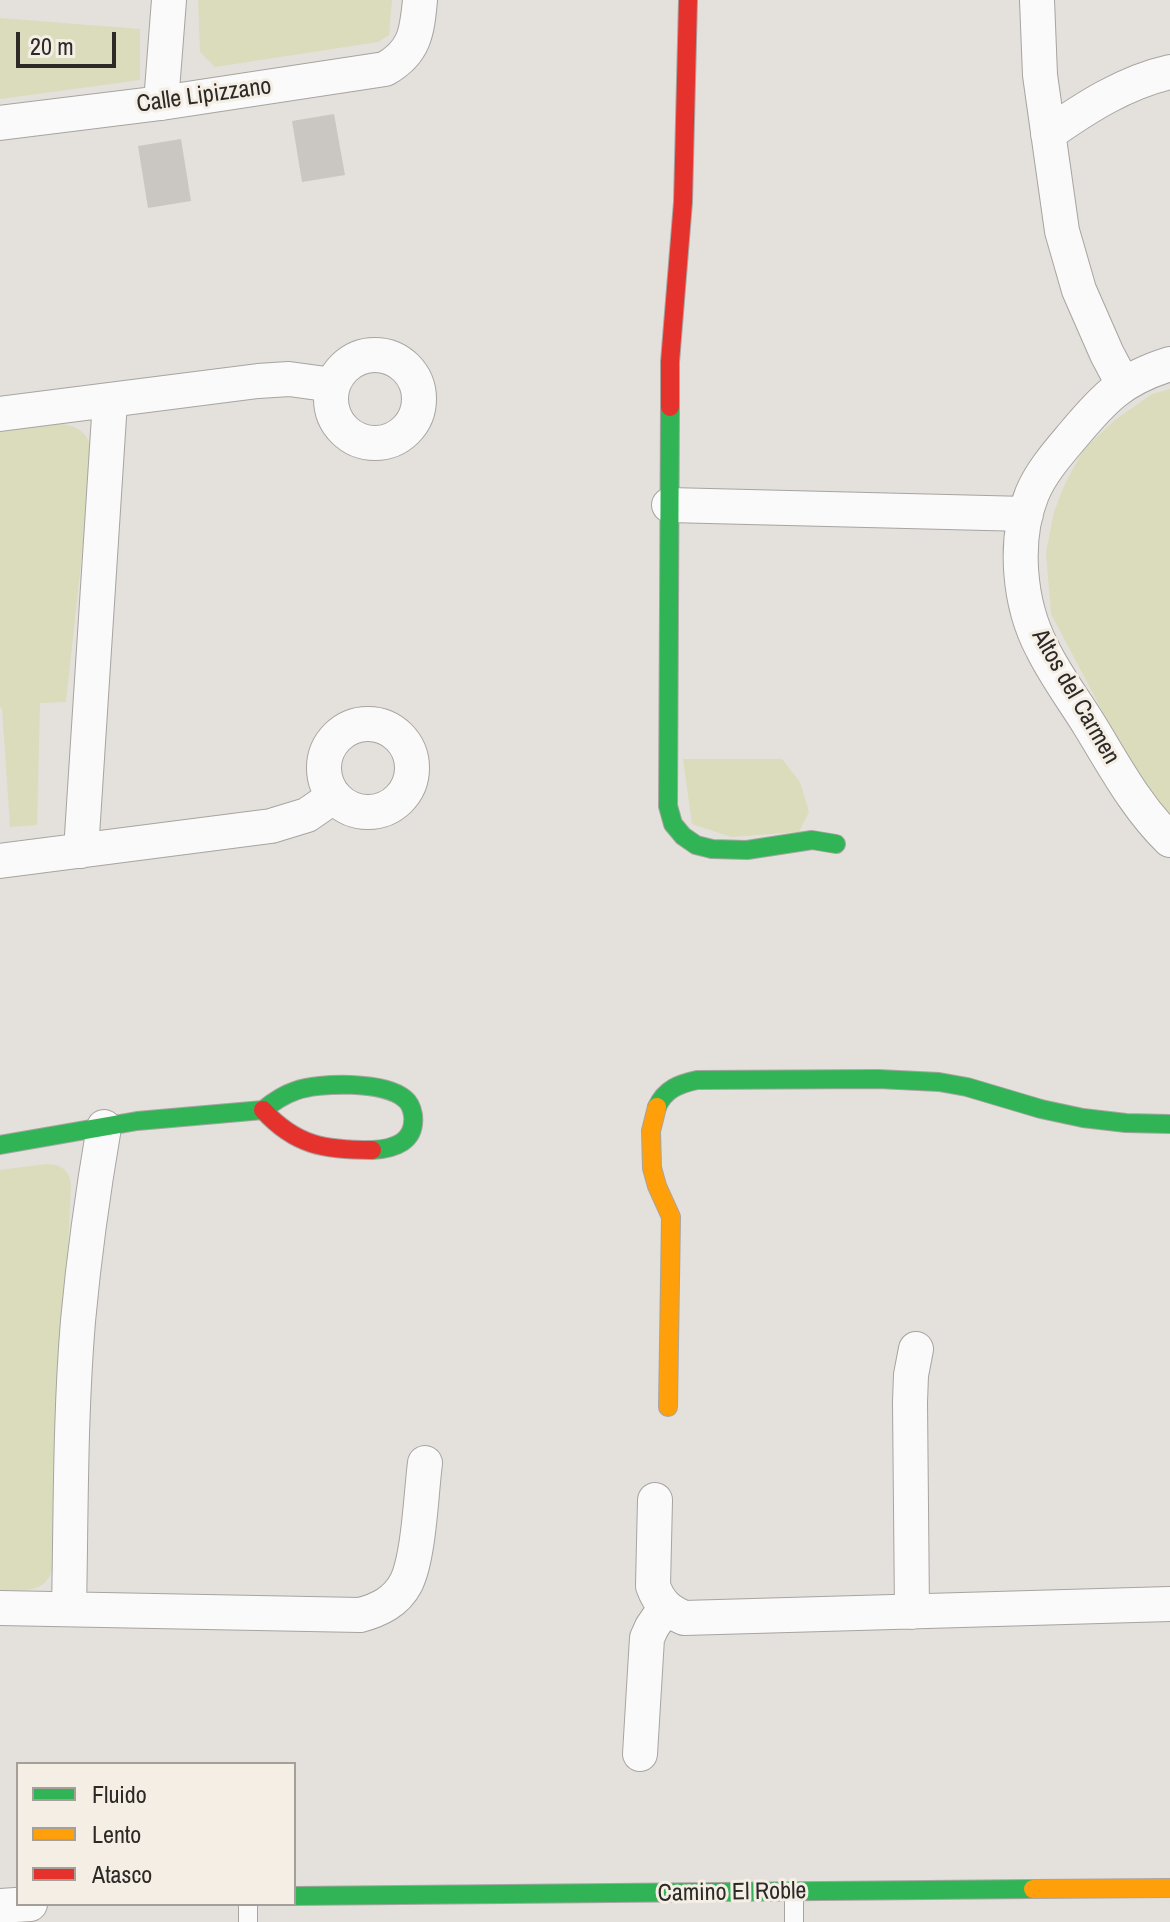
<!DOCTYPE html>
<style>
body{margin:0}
#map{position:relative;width:1170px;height:1922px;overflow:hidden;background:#e4e0dc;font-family:"Archivo Narrow",sans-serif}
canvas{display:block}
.legend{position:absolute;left:16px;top:1762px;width:280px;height:144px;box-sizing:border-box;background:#f4eee5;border:2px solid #a49f99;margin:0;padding:10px 14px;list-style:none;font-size:24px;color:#2c2926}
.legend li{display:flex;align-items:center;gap:16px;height:40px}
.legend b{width:40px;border:2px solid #a49f99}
.scale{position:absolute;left:16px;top:32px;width:100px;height:36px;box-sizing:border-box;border:4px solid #2c2926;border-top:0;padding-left:10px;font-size:24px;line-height:28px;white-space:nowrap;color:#2c2926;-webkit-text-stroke:6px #f4eee5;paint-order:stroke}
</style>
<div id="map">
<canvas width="1170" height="1922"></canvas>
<ul class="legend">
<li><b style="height:10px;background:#30b455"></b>Fluido</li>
<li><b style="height:10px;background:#ff9f0a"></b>Lento</li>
<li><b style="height:10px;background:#e5322d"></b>Atasco</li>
</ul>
<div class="scale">20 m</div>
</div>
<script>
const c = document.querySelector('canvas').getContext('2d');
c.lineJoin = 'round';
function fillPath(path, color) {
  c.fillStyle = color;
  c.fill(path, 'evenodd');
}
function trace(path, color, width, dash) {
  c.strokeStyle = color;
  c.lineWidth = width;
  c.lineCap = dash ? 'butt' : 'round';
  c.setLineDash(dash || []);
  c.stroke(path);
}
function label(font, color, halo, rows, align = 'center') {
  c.font = font + ' "Archivo Narrow",sans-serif';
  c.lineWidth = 6;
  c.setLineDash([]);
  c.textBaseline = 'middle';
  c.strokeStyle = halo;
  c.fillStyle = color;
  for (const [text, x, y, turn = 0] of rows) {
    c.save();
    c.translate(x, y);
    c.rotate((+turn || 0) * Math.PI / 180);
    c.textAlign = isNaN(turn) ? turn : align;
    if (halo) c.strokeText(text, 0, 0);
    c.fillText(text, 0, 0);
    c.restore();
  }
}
const green = new Path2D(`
 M 198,0 L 392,0 L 389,35 L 378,42 L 215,67 L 200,52 Z
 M 0,18 L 140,29 L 140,80 L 0,99 Z
 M 1170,389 L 1170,814 L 1144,790 L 1051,614 L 1046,552 L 1054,512 L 1064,486 L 1083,450 L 1115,420 L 1152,394 Z
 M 50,423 C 77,424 92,431 92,461 L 66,702 L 40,703 L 37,825 L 10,827 L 2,708 L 0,707 L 0,432 Z
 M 683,759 L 782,759 L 800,782 L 809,812 L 799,832 L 731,837 L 692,824 Z
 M 46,1164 C 60,1165 69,1168 71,1184 L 54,1564 C 47,1595 25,1590 0,1590 L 0,1170 Z`);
const building = new Path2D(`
 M 334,114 L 345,175 L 302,182 L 292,121 Z
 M 181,139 L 191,201 L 148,208 L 138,146 Z`);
const lane = new Path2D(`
 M 794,1893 L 794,1922
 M 248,1904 L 248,1922`);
const street = new Path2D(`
 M 1037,0 L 1040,75 L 1062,231 L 1079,290 L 1107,354 L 1123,384
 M 161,103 L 169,0
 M 0,123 L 161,103 L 385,69 C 415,52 417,32 420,0
 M 1048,134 C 1085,108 1125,82 1170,72
 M331 399a44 44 0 1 1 88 0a44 44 0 1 1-88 0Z
 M 1170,364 C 1122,379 1105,397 1074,434 C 1058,453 1041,472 1032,494 C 1013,541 1019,604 1042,648 C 1055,675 1074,700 1090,726 C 1114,765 1136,807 1170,840
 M 0,414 L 258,381 L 289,379 L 333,385
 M 669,505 L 1026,514
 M324 768a44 44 0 1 1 88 0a44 44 0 1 1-88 0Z
 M 81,851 L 110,401
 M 0,861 L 271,826 L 307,815 L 333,797
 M 655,1500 L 653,1586 C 659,1603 668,1611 684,1618 L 1170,1604
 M 0,1608 L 360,1615 C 379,1610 396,1602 406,1583 C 419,1557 421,1494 425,1463
 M 69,1609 C 71,1513 70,1417 78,1321 C 84,1256 93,1191 104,1127
 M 912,1612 L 910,1402 L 911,1375 L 916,1349
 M 640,1754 L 647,1638 L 652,1627 L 665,1608
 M 0,1906 L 30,1904`);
const fast = new Path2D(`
 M 670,407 L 668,806 L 673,824 L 683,836 L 696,845 L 712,849 L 747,850 L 812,840 L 836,844
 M 657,1107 C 665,1089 679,1084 697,1080 L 878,1079 L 939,1082 L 967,1087 L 1041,1109 L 1083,1118 L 1126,1123 L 1170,1124
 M 0,1145 L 137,1121 L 263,1110 C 273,1102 283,1095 295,1091 C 319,1082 385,1081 405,1099 C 410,1103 412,1109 413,1115 C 416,1142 394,1149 372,1150
 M 294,1896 L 1033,1889`);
const slow = new Path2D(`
 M 657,1107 L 651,1131 L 652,1168 L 657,1186 L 671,1217 L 668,1407
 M 1033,1889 L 1170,1888`);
const jam = new Path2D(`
 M 670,407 L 670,362 L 683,202 L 688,0
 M 263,1110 C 296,1146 325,1150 372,1150`);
const streetNames = [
 ["Calle Lipizzano",204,96,-8],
 ["Altos del Carmen",1075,697,60],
 ["Camino El Roble",732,1893,-1]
];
fillPath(green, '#dadcbc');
fillPath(building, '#cac7c3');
trace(lane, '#a7a4a1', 20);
trace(street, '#a7a4a1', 36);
trace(fast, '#a7a4a1', 20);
trace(slow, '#a7a4a1', 20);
trace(jam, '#a7a4a1', 20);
trace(lane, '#fbfafa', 18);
trace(street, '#fbfafa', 34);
trace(fast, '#30b455', 18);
trace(slow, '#ff9f0a', 18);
trace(jam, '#e5322d', 18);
label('24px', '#2c2926', '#f4eee5', streetNames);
</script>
